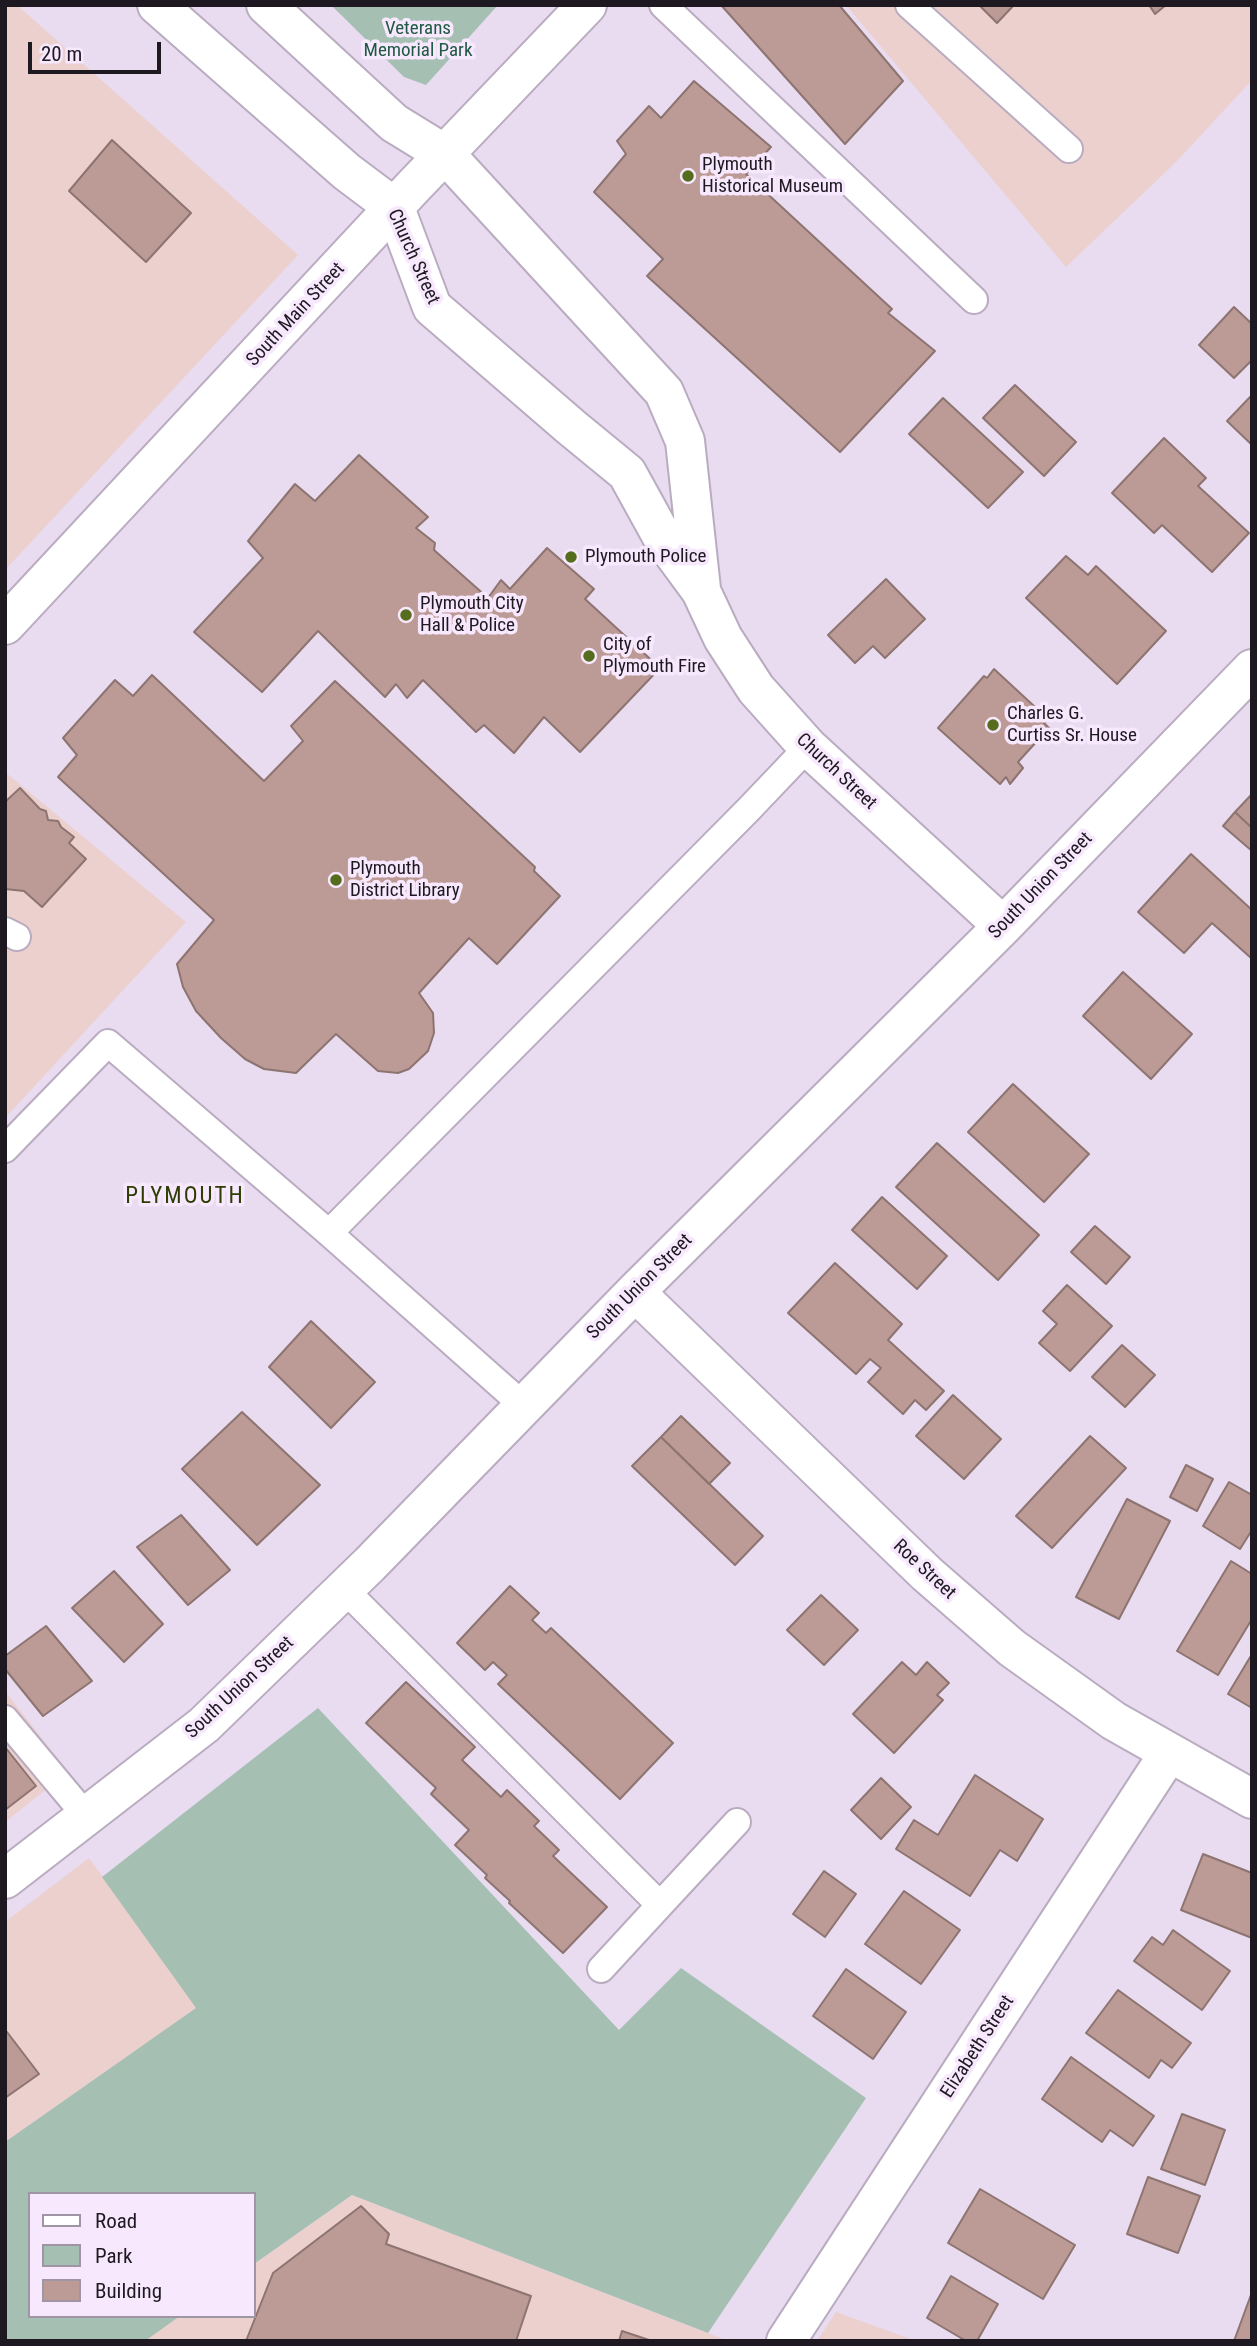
<!DOCTYPE html>
<style>
body{margin:0}
#map{position:relative;width:1257px;height:2346px;overflow:hidden;background:#e9dbf0;font-family:"Roboto Condensed",sans-serif}
canvas{display:block}
.frame{position:absolute;inset:0;border:7px solid #1e1920;pointer-events:none}
.legend{position:absolute;left:28px;top:2192px;width:228px;height:126px;box-sizing:border-box;background:#f7e8fd;border:2px solid #a095a5;margin:0;padding:9px 12px;list-style:none;font-size:21px;color:#1e1920}
.legend li{display:flex;align-items:center;gap:14px;height:35px}
.legend b{width:35px;border:2px solid #a095a5}
.scale{position:absolute;left:28px;top:42px;width:133px;height:32px;box-sizing:border-box;border:4px solid #1e1920;border-top:0;padding-left:9px;font-size:21px;line-height:24px;white-space:nowrap;color:#1e1920;-webkit-text-stroke:5px #f7e8fd;paint-order:stroke}
</style>
<div id="map">
<canvas width="1257" height="2346"></canvas>
<div class="frame"></div>
<ul class="legend">
<li><b style="height:9px;background:#fff"></b>Road</li>
<li><b style="height:19px;background:#a5c0b3"></b>Park</li>
<li><b style="height:19px;background:#bc9a95"></b>Building</li>
</ul>
<div class="scale">20 m</div>
</div>
<script>
const c = document.querySelector('canvas').getContext('2d');
c.lineJoin = 'round';
function fillPath(path, color) {
  c.fillStyle = color;
  c.fill(path, 'evenodd');
}
function trace(path, color, width, dash) {
  c.strokeStyle = color;
  c.lineWidth = width;
  c.lineCap = dash ? 'butt' : 'round';
  c.setLineDash(dash || []);
  c.stroke(path);
}
function label(font, color, halo, rows, align = 'center') {
  c.font = font + ' "Roboto Condensed",sans-serif';
  c.lineWidth = 7;
  c.setLineDash([]);
  c.textBaseline = 'middle';
  c.strokeStyle = halo;
  c.fillStyle = color;
  for (const [text, x, y, turn = 0] of rows) {
    c.save();
    c.translate(x, y);
    c.rotate((+turn || 0) * Math.PI / 180);
    c.textAlign = isNaN(turn) ? turn : align;
    if (halo) c.strokeText(text, 0, 0);
    c.fillText(text, 0, 0);
    c.restore();
  }
}
const commercial = new Path2D(`
 M 5,5 L 17,5 L 298,255 L 5,570 Z
 M 846,5 L 1252,5 L 1252,80 L 1176,162 L 1066,267 Z
 M 5,772 L 186,922 L 5,1118 Z
 M 5,1691 L 68,1772 L 5,1822 Z
 M 89,1858 L 197,2008 L 5,2142 L 5,1922 Z
 M 352,2195 L 728,2341 L 145,2341 L 180,2316 L 254,2316 L 254,2264 Z
 M 836,2312 L 916,2341 L 817,2341 Z`);
const green = new Path2D(`
 M 331,5 L 498,5 L 426,85 L 404,77 Z
 M 318,1708 L 619,2030 L 681,1968 L 866,2098 L 708,2333 L 352,2195 L 254,2264 L 254,2194 L 30,2194 L 30,2316 L 180,2316 L 145,2341 L 5,2341 L 5,2142 L 196,2008 L 102,1877 Z`);
const building = new Path2D(`
 M 721,5 L 839,5 L 903,81 L 845,144 Z
 M 979,5 L 1014,5 L 997,23 Z
 M 1149,5 L 1166,5 L 1155,14 Z
 M 694,81 L 771,147 L 746,174 L 892,309 L 888,313 L 935,351 L 840,452 L 647,276 L 663,259 L 594,192 L 626,154 L 617,141 L 649,106 L 661,118 Z
 M 112,140 L 191,213 L 146,262 L 69,191 Z
 M 1234,307 L 1252,324 L 1252,360 L 1234,378 L 1199,345 Z
 M 1015,385 L 1076,442 L 1044,476 L 983,418 Z
 M 1252,395 L 1252,445 L 1227,421 Z
 M 943,398 L 1023,472 L 988,508 L 909,434 Z
 M 1164,438 L 1206,478 L 1198,486 L 1249,533 L 1212,572 L 1162,525 L 1154,533 L 1112,493 Z
 M 359,455 L 428,517 L 416,528 L 435,543 L 434,550 L 488,598 L 501,580 L 510,589 L 547,548 L 594,589 L 585,599 L 660,668 L 580,752 L 544,717 L 514,753 L 484,725 L 476,732 L 423,680 L 407,698 L 396,684 L 385,697 L 318,631 L 262,692 L 194,632 L 263,558 L 248,541 L 295,484 L 315,501 Z
 M 1066,556 L 1088,575 L 1096,566 L 1166,631 L 1117,684 L 1026,598 Z
 M 886,579 L 925,619 L 885,658 L 873,646 L 855,663 L 828,635 Z
 M 994,669 L 1048,719 L 1044,723 L 1049,728 L 1018,762 L 1023,768 L 1010,784 L 1006,777 L 1000,784 L 938,728 L 984,676 L 987,678 Z
 M 152,675 L 264,781 L 303,741 L 291,726 L 335,681 L 535,867 L 534,871 L 560,896 L 497,964 L 469,938 L 419,993 L 433,1013 L 434,1033 L 428,1051 L 409,1069 L 398,1073 L 378,1071 L 336,1034 L 296,1073 L 264,1069 L 245,1059 L 221,1038 L 196,1011 L 183,987 L 177,964 L 214,920 L 58,777 L 77,755 L 63,738 L 115,680 L 133,696 Z
 M 20,788 L 40,809 L 46,811 L 48,820 L 58,821 L 61,827 L 74,837 L 69,843 L 86,859 L 42,907 L 24,891 L 5,889 L 5,802 Z
 M 1252,794 L 1252,828 L 1235,812 Z
 M 1235,812 L 1252,828 L 1252,851 L 1223,826 Z
 M 1191,854 L 1252,910 L 1251,958 L 1212,923 L 1184,953 L 1138,912 Z
 M 1123,972 L 1192,1034 L 1151,1079 L 1083,1016 Z
 M 1013,1084 L 1089,1154 L 1044,1202 L 968,1132 Z
 M 937,1143 L 1039,1235 L 998,1280 L 896,1187 Z
 M 882,1197 L 947,1256 L 917,1289 L 852,1230 Z
 M 1095,1226 L 1130,1257 L 1106,1284 L 1071,1252 Z
 M 835,1263 L 902,1324 L 888,1340 L 944,1391 L 926,1410 L 915,1400 L 903,1414 L 868,1382 L 881,1368 L 870,1359 L 856,1374 L 788,1313 Z
 M 1067,1285 L 1112,1326 L 1070,1371 L 1039,1343 L 1057,1324 L 1043,1311 Z
 M 311,1321 L 375,1382 L 331,1428 L 269,1367 Z
 M 1122,1345 L 1155,1375 L 1125,1407 L 1092,1377 Z
 M 953,1395 L 1001,1439 L 964,1479 L 916,1436 Z
 M 242,1412 L 320,1485 L 257,1545 L 182,1469 Z
 M 681,1416 L 730,1463 L 709,1484 L 661,1437 Z
 M 1090,1436 L 1126,1468 L 1052,1548 L 1016,1516 Z
 M 661,1437 L 763,1536 L 735,1565 L 632,1466 Z
 M 1186,1465 L 1213,1479 L 1197,1511 L 1170,1497 Z
 M 1229,1482 L 1252,1495 L 1252,1530 L 1240,1549 L 1203,1526 Z
 M 1127,1499 L 1170,1521 L 1119,1619 L 1076,1597 Z
 M 181,1515 L 230,1570 L 188,1605 L 137,1547 Z
 M 1231,1561 L 1252,1574 L 1252,1619 L 1218,1675 L 1177,1651 Z
 M 114,1571 L 163,1624 L 124,1662 L 72,1608 Z
 M 510,1586 L 539,1613 L 532,1620 L 546,1633 L 551,1628 L 673,1743 L 620,1799 L 498,1684 L 507,1675 L 493,1662 L 485,1670 L 457,1643 Z
 M 821,1595 L 858,1630 L 824,1665 L 787,1630 Z
 M 46,1626 L 92,1681 L 43,1716 L 5,1669 L 5,1656 Z
 M 1252,1654 L 1252,1708 L 1228,1694 Z
 M 902,1662 L 916,1675 L 927,1662 L 949,1683 L 937,1695 L 943,1700 L 894,1753 L 853,1714 Z
 M 406,1682 L 475,1747 L 462,1760 L 501,1797 L 507,1790 L 539,1821 L 534,1826 L 559,1850 L 553,1856 L 607,1907 L 563,1953 L 509,1903 L 510,1901 L 485,1878 L 487,1875 L 455,1845 L 469,1830 L 431,1794 L 436,1788 L 366,1723 Z
 M 5,1747 L 36,1786 L 5,1810 Z
 M 975,1775 L 1043,1819 L 1017,1861 L 1000,1850 L 970,1896 L 896,1849 L 914,1820 L 938,1835 Z
 M 881,1778 L 911,1807 L 881,1839 L 851,1810 Z
 M 1203,1854 L 1252,1873 L 1252,1938 L 1181,1910 Z
 M 824,1871 L 856,1894 L 825,1937 L 793,1914 Z
 M 904,1891 L 960,1930 L 921,1984 L 865,1944 Z
 M 1173,1930 L 1230,1971 L 1202,2010 L 1134,1961 L 1152,1937 L 1163,1945 Z
 M 846,1969 L 906,2012 L 873,2059 L 813,2016 Z
 M 1118,1990 L 1191,2043 L 1172,2068 L 1161,2060 L 1149,2078 L 1086,2033 Z
 M 7,2032 L 39,2074 L 5,2098 L 5,2034 Z
 M 1071,2057 L 1154,2116 L 1133,2146 L 1110,2130 L 1102,2142 L 1042,2099 Z
 M 1182,2114 L 1225,2130 L 1205,2185 L 1161,2169 Z
 M 1148,2177 L 1200,2196 L 1178,2253 L 1127,2234 Z
 M 980,2189 L 1075,2245 L 1043,2299 L 948,2243 Z
 M 361,2206 L 389,2234 L 386,2244 L 531,2296 L 516,2341 L 246,2341 L 273,2273 Z
 M 951,2276 L 998,2304 L 977,2341 L 966,2341 L 927,2318 Z
 M 1252,2292 L 1252,2341 L 1234,2341 Z
 M 622,2331 L 652,2341 L 619,2341 Z`);
const service = new Path2D(`
 M 663,5 L 974,300
 M 909,5 L 1069,149
 M 5,931 L 17,937
 M 5,1149 L 108,1043 L 329,1233 L 524,1406
 M 329,1233 L 749,809 L 808,747
 M 344,1589 L 660,1905 L 737,1822
 M 5,1719 L 87,1817
 M 601,1969 L 660,1905`);
const minor = new Path2D(`
 M 157,5 L 347,172 L 395,208 L 432,307 L 571,427 L 627,473 L 665,542 L 701,591 L 723,638 L 756,689 L 808,747 L 1003,926
 M 266,5 L 394,123 L 446,155 L 664,392 L 685,441 L 701,589
 M 635,1292 L 927,1574 L 1012,1648 L 1114,1721 L 1252,1799
 M 5,1879 L 204,1725 L 370,1564 L 635,1292 L 1003,926 L 1252,669
 M 786,2341 L 1169,1753`);
const secondary = new Path2D(`
 M 5,625 L 412,188 L 587,5`);
const markers = [
 [688,176,7,"#566d1e"],
 [571,557,7,"#566d1e"],
 [406,615,7,"#566d1e"],
 [589,656,7,"#566d1e"],
 [993,725,7,"#566d1e"],
 [336,880,7,"#566d1e"]
];
const parkNames = [
 ["Veterans",418,29],
 ["Memorial Park",418,51]
];
const poiNames = [
 ["Plymouth",702,165],
 ["Historical Museum",702,187],
 ["Plymouth Police",585,557],
 ["Plymouth City",420,604],
 ["Hall & Police",420,626],
 ["City of",603,645],
 ["Plymouth Fire",603,667],
 ["Charles G.",1007,714],
 ["Curtiss Sr. House",1007,736],
 ["Plymouth",350,869],
 ["District Library",350,891]
];
const streetNames = [
 ["Church Street",413,257,66],
 ["South Main Street",296,315,-47],
 ["Church Street",836,772,43],
 ["South Union Street",1041,886,-46],
 ["South Union Street",640,1287,-45],
 ["Roe Street",924,1570,43],
 ["South Union Street",240,1688,-43],
 ["Elizabeth Street",978,2047,-57]
];
const quarterNames = [
 ["PLYMOUTH",185,1197]
];
fillPath(commercial, '#ebd0cd');
fillPath(green, '#a5c0b3');
fillPath(building, '#bc9a95');
trace(building, '#8d7471', 2);
trace(service, '#baacc0', 30);
trace(minor, '#baacc0', 42);
trace(secondary, '#baacc0', 42);
trace(service, '#fff', 26);
trace(minor, '#fff', 38);
trace(secondary, '#fff', 38);
for (const [x, y, r, color] of markers) {
  const dot = new Path2D();
  dot.arc(x, y, r, 0, 2 * Math.PI);
  c.fillStyle = color;
  c.fill(dot);
  trace(dot, '#f7e8fd', 2.5);
}
label('19px', '#205a44', '#f7e8fd', parkNames);
label('19px', '#1e1920', '#f7e8fd', poiNames, 'left');
label('19px', '#1e1920', '#f7e8fd', streetNames);
c.letterSpacing = '2px';
label('23px', '#2d3d04', '#f7e8fd', quarterNames);
c.letterSpacing = '0px';
</script>
